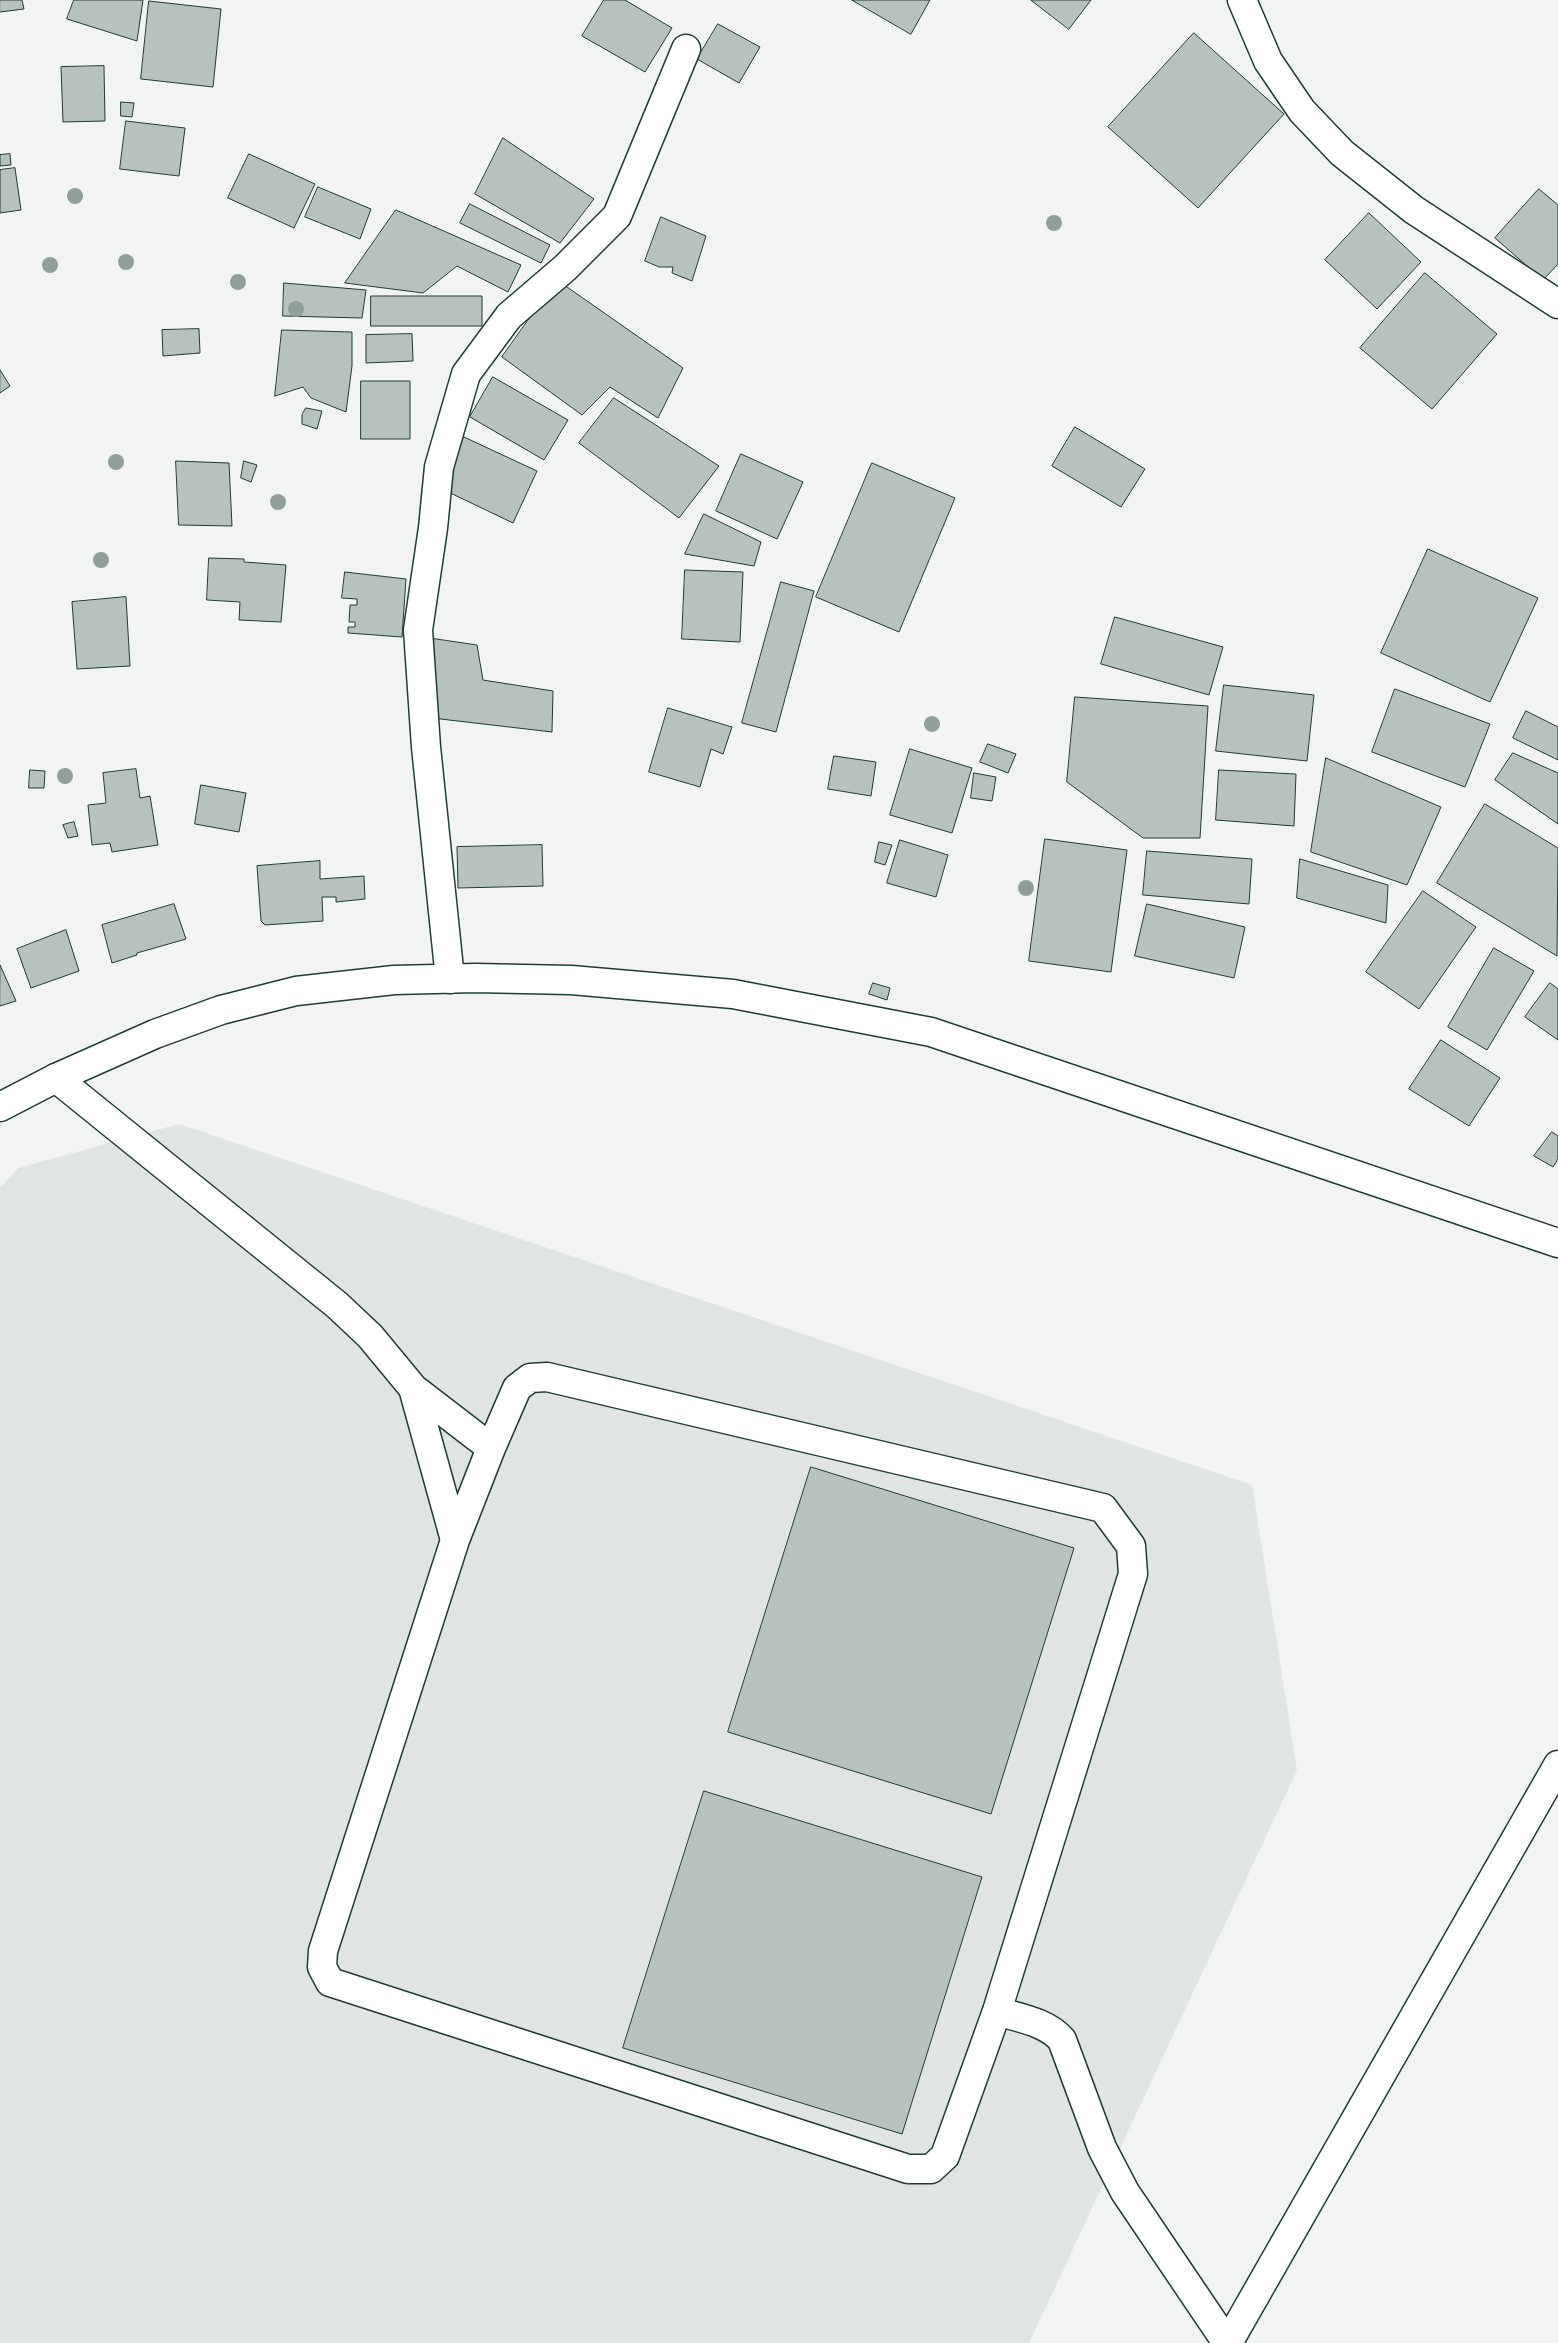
<!DOCTYPE html>
<style>
body{margin:0}
canvas{display:block;background:#f2f3f3}
</style>
<canvas width="1558" height="2343"></canvas>
<script>
const c = document.querySelector('canvas').getContext('2d');
c.lineJoin = 'round';
function fillPath(path, color) {
  c.fillStyle = color;
  c.fill(path, 'evenodd');
}
function trace(path, color, width, dash) {
  c.strokeStyle = color;
  c.lineWidth = width;
  c.lineCap = dash ? 'butt' : 'round';
  c.setLineDash(dash || []);
  c.stroke(path);
}
const built = new Path2D(`
 M 179,1124 L 1252,1485 L 1297,1770 L 1029,2343 L 0,2343 L 0,1188 L 18,1168 Z`);
const building = new Path2D(`
 M 0,0 L 22,0 L 24,9 L 0,12 Z
 M 74,0 L 143,0 L 137,41 L 67,19 Z
 M 604,0 L 625,0 L 672,28 L 645,72 L 582,36 Z
 M 852,0 L 930,0 L 911,34 Z
 M 1031,0 L 1091,0 L 1069,29 Z
 M 149,1 L 221,9 L 213,87 L 141,79 Z
 M 718,24 L 760,47 L 739,83 L 697,59 Z
 M 1194,33 L 1284,114 L 1198,208 L 1108,127 Z
 M 104,66 L 105,121 L 63,122 L 61,67 Z
 M 121,102 L 134,103 L 132,117 L 121,116 Z
 M 126,121 L 185,128 L 179,176 L 120,169 Z
 M 503,138 L 594,199 L 560,243 L 475,194 Z
 M 10,154 L 11,165 L 0,166 L 0,155 Z
 M 249,154 L 315,184 L 294,228 L 228,198 Z
 M 15,168 L 21,210 L 0,213 L 0,170 Z
 M 318,187 L 371,209 L 360,239 L 305,217 Z
 M 1539,189 L 1558,205 L 1558,264 L 1543,280 L 1495,238 Z
 M 470,204 L 550,245 L 541,263 L 460,223 Z
 M 396,210 L 521,265 L 508,292 L 457,266 L 423,293 L 345,283 Z
 M 1369,213 L 1421,262 L 1377,309 L 1325,260 Z
 M 661,217 L 706,236 L 692,281 L 672,273 L 673,267 L 659,267 L 645,261 Z
 M 1425,273 L 1497,334 L 1432,409 L 1360,348 Z
 M 557,280 L 683,368 L 658,418 L 610,387 L 582,415 L 502,357 Z
 M 284,283 L 366,290 L 362,318 L 283,316 Z
 M 371,296 L 482,296 L 482,326 L 371,326 Z
 M 199,329 L 200,353 L 163,356 L 162,330 Z
 M 282,330 L 352,332 L 352,366 L 346,412 L 311,398 L 303,387 L 275,396 Z
 M 412,334 L 413,361 L 366,363 L 366,335 Z
 M 0,370 L 10,386 L 0,393 Z
 M 493,377 L 568,420 L 544,460 L 470,417 Z
 M 361,381 L 410,381 L 410,439 L 361,439 Z
 M 614,398 L 719,466 L 679,518 L 579,443 Z
 M 306,408 L 322,411 L 317,429 L 302,424 L 302,415 Z
 M 1075,427 L 1145,469 L 1121,507 L 1052,466 Z
 M 464,437 L 537,471 L 513,523 L 440,488 Z
 M 741,454 L 803,482 L 777,539 L 716,511 Z
 M 176,461 L 229,463 L 232,526 L 179,525 Z
 M 244,461 L 257,465 L 251,482 L 241,478 Z
 M 872,463 L 955,498 L 899,632 L 816,597 Z
 M 704,514 L 761,542 L 754,566 L 685,554 Z
 M 1428,549 L 1538,598 L 1490,702 L 1381,653 Z
 M 209,558 L 244,559 L 244,562 L 286,565 L 281,622 L 239,620 L 240,602 L 207,600 Z
 M 685,570 L 743,572 L 740,642 L 682,639 Z
 M 345,572 L 406,579 L 402,637 L 348,633 L 348,627 L 355,627 L 355,622 L 349,622 L 350,605 L 357,605 L 357,599 L 342,598 Z
 M 781,582 L 814,591 L 776,732 L 742,723 Z
 M 126,597 L 130,666 L 77,669 L 72,602 Z
 M 1115,617 L 1223,647 L 1209,695 L 1101,664 Z
 M 423,637 L 477,645 L 483,680 L 553,691 L 552,732 L 432,718 Z
 M 1224,685 L 1314,695 L 1307,761 L 1216,751 Z
 M 1395,689 L 1490,724 L 1465,787 L 1372,752 Z
 M 1075,697 L 1208,706 L 1200,838 L 1143,838 L 1067,782 Z
 M 668,708 L 732,727 L 723,754 L 711,749 L 700,787 L 649,772 Z
 M 1526,711 L 1558,727 L 1558,760 L 1513,738 Z
 M 988,744 L 1016,754 L 1008,773 L 980,762 Z
 M 910,749 L 972,768 L 952,833 L 890,815 Z
 M 1513,753 L 1558,773 L 1558,824 L 1495,780 Z
 M 834,756 L 876,762 L 871,796 L 828,789 Z
 M 1326,758 L 1441,807 L 1407,885 L 1311,852 Z
 M 136,769 L 140,798 L 150,796 L 158,845 L 112,852 L 110,843 L 92,845 L 88,805 L 106,803 L 103,773 Z
 M 30,770 L 45,771 L 44,788 L 29,788 Z
 M 1219,770 L 1296,774 L 1294,826 L 1216,820 Z
 M 974,773 L 996,777 L 992,801 L 971,798 Z
 M 201,785 L 246,793 L 239,832 L 195,824 Z
 M 1485,804 L 1558,848 L 1557,956 L 1437,883 Z
 M 74,822 L 78,836 L 68,838 L 63,825 Z
 M 1045,839 L 1127,850 L 1111,972 L 1029,961 Z
 M 900,840 L 948,855 L 936,897 L 887,883 Z
 M 879,842 L 892,845 L 885,865 L 875,862 Z
 M 542,845 L 543,886 L 458,888 L 457,847 Z
 M 1147,851 L 1252,859 L 1249,904 L 1143,895 Z
 M 1300,859 L 1388,885 L 1386,923 L 1297,898 Z
 M 320,861 L 320,879 L 364,876 L 365,899 L 336,902 L 336,897 L 322,897 L 323,921 L 265,925 L 261,921 L 257,866 Z
 M 1423,891 L 1476,927 L 1419,1009 L 1366,972 Z
 M 174,904 L 186,939 L 137,953 L 137,955 L 112,963 L 102,925 Z
 M 1147,904 L 1245,927 L 1234,978 L 1135,956 Z
 M 66,930 L 79,971 L 31,988 L 17,949 Z
 M 1494,948 L 1534,971 L 1487,1050 L 1448,1027 Z
 M 0,965 L 16,1001 L 0,1006 Z
 M 873,983 L 890,988 L 887,1000 L 869,994 Z
 M 1550,983 L 1558,989 L 1558,1040 L 1525,1017 Z
 M 1441,1040 L 1500,1078 L 1469,1126 L 1409,1089 Z
 M 1552,1132 L 1558,1136 L 1558,1159 L 1553,1167 L 1534,1156 Z
 M 811,1467 L 1074,1548 L 991,1814 L 728,1732 Z
 M 704,1791 L 982,1877 L 902,2134 L 623,2048 Z`);
const minor = new Path2D(`
 M 1242,0 L 1268,61 L 1302,111 L 1342,153 L 1414,210 L 1558,304
 M 450,979 L 426,747 L 418,630 L 433,528 L 439,467 L 466,374 L 509,316 L 565,268 L 617,216 L 686,49
 M 56,1078 L 337,1305 L 370,1336 L 413,1388 L 491,1448
 M 547,1377 L 1103,1508 L 1131,1546 L 1133,1574 L 997,2011 L 945,2156 L 931,2169 L 908,2169 L 330,1982 L 322,1967 L 323,1951 L 455,1540 L 491,1448 L 517,1388 L 530,1378 Z
 M 413,1388 L 455,1540
 M 997,2011 C 1019,2018 1047,2022 1062,2040 L 1102,2148 L 1125,2192 L 1227,2343
 M 1228,2343 L 1558,1765`);
const major = new Path2D(`
 M 0,1107 L 56,1078 L 155,1034 L 221,1010 L 296,991 L 394,980 L 475,978 L 571,980 L 733,994 L 931,1032 L 1558,1243`);
const trees = [
 [75,196],
 [1054,223],
 [126,262],
 [50,265],
 [238,282],
 [296,309],
 [116,462],
 [278,502],
 [101,560],
 [932,724],
 [65,776],
 [1026,888]
];
fillPath(built, '#e0e4e3');
fillPath(building, '#b7c1bd');
trace(building, '#1f3d34', 1);
trace(minor, '#1f3d34', 31);
trace(major, '#1f3d34', 31);
trace(minor, '#fff', 28);
trace(major, '#fff', 28);
c.fillStyle = '#919f9c';
for (const [x, y] of trees) {
  c.beginPath();
  c.arc(x, y, 8, 0, 2 * Math.PI);
  c.fill();
}
</script>
